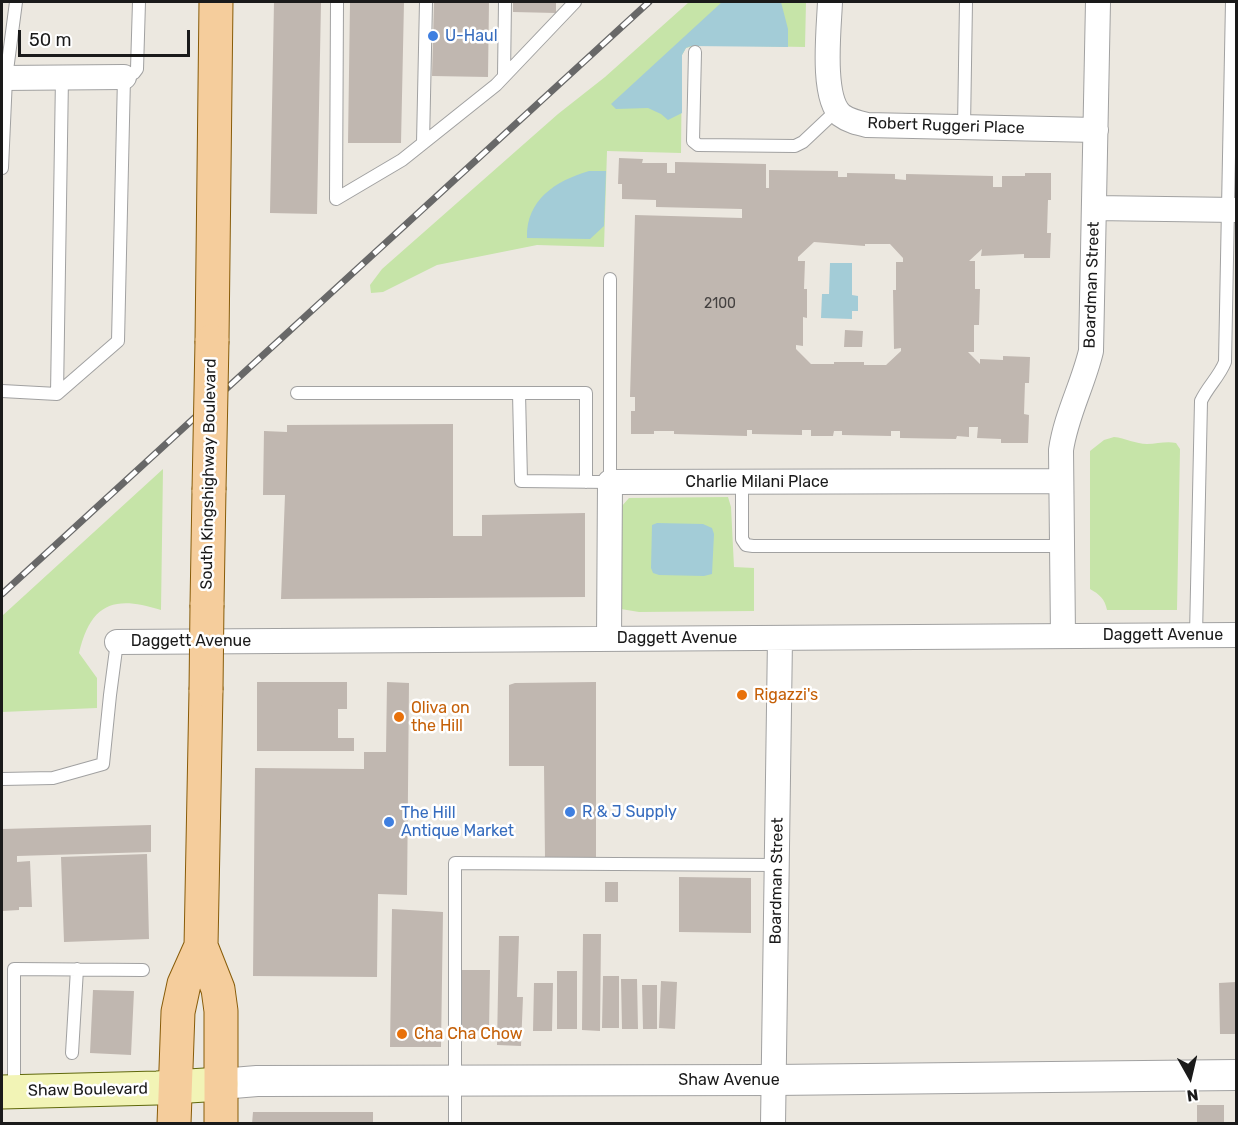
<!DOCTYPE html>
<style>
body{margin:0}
#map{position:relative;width:1238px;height:1125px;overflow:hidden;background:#ece8e0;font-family:Rubik,sans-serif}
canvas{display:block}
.frame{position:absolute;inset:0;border:3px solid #1a1a1a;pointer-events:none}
.north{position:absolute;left:1160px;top:1047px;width:60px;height:60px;-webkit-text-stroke:4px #fff;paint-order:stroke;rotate:172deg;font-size:16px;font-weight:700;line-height:24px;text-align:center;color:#1a1a1a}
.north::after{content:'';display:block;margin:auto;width:21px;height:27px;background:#1a1a1a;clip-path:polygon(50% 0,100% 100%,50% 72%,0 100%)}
.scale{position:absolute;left:18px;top:30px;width:172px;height:27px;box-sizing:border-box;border:3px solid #1a1a1a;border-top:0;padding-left:8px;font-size:18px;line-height:21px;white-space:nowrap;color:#1a1a1a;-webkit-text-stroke:4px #fff;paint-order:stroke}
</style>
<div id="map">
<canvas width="1238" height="1125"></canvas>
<div class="frame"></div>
<div class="north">N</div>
<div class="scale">50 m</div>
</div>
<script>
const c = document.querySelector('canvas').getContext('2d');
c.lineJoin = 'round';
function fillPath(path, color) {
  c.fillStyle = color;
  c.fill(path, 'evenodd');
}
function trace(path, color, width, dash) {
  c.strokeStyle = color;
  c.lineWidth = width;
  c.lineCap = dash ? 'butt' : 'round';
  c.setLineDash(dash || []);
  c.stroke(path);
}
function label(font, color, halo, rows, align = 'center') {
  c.font = font + ' Rubik,sans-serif';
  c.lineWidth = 5;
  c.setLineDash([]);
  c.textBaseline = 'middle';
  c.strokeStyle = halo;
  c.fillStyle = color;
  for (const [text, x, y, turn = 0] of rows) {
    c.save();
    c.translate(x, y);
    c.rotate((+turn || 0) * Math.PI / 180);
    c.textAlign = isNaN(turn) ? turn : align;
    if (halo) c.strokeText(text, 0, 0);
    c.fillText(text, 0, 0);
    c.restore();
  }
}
const grass = new Path2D(`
 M 689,2 L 806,2 L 805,47 L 697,45 L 686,48 L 682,55 L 681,153 L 607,151 L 604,247 L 537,245 L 437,265 L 383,292 L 371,293 L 370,285 L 382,269 L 558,114 L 605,77 Z
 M 1114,437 C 1125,438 1136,444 1147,444 C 1157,444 1166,441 1176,443 L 1180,449 L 1177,610 L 1107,610 C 1105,599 1099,594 1090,589 L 1090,451 L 1104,440 Z
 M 163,469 L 161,610 C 114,595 91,603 79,653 L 97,678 L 97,708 L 2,712 L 2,616 Z
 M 728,497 L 731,507 L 734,567 L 754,568 L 754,611 L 639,612 L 621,609 L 621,507 L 629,498 Z`);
const water = new Path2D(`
 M 722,2 L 781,2 L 788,29 L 788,47 L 691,46 L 686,48 L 682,55 L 682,113 L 668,120 L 661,114 L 648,108 L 616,109 L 611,104 Z
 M 589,171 L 606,171 L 604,226 L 590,239 L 527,238 C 526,200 555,181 589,171 Z
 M 830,263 L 852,263 L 852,295 L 858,296 L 858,311 L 852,311 L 852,319 L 821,318 L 822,294 L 829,294 Z
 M 657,523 L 703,524 L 712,528 L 714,534 L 712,574 L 704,576 L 659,575 L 653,573 L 651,568 L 652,525 Z`);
const building = new Path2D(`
 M 274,2 L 321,2 L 317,214 L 270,213 Z
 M 350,2 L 404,2 L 401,143 L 348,143 Z
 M 434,2 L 489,2 L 488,77 L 432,76 Z
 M 513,2 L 556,2 L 556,13 L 513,12 Z
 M 619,158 L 643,159 L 642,163 L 667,163 L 667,173 L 675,173 L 675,162 L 766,164 L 766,188 L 769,188 L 769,170 L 838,171 L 838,177 L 847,177 L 847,173 L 895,174 L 895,179 L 906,180 L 906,174 L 993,176 L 993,187 L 1002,187 L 1002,176 L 1025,176 L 1025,173 L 1051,173 L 1051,200 L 1048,200 L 1047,233 L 1051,233 L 1050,258 L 1024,258 L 1024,254 L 981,256 L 982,249 L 969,261 L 975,261 L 975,289 L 980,289 L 979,325 L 974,325 L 974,352 L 968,352 L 980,364 L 980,359 L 1003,360 L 1003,356 L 1030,357 L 1029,383 L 1025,383 L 1024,414 L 1029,415 L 1028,443 L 1001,443 L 1001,439 L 977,438 L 978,427 L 969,427 L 969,437 L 957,436 L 956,439 L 900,438 L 900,431 L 891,431 L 891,436 L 842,435 L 842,431 L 834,431 L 833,436 L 811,436 L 811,430 L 802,430 L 802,435 L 752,434 L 752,430 L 747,430 L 747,436 L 674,434 L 674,431 L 654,431 L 654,434 L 631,434 L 631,411 L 635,411 L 635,397 L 630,397 L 635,215 L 742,218 L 742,209 L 656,207 L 656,200 L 622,199 L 622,184 L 618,184 ZM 814,242 L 865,246 L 865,244 L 890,244 L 903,258 L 903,262 L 896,262 L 896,290 L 893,290 L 894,349 L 901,348 L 901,351 L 886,365 L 864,365 L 864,362 L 834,362 L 834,364 L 811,364 L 796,349 L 796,345 L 803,346 L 803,317 L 807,318 L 807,289 L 804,289 L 805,261 L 798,261 L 798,257 Z
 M 845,330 L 863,331 L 862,347 L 844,347 Z
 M 453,424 L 453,536 L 482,536 L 482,515 L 585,513 L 585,597 L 281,599 L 285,495 L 263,495 L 264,431 L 287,432 L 287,425 Z
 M 257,682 L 347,682 L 347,709 L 338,709 L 338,738 L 354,738 L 354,751 L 257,751 Z
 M 387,682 L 409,683 L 407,895 L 378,894 L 377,977 L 253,976 L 255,768 L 364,769 L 364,752 L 386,752 Z
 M 596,682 L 596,857 L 545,858 L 544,766 L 509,766 L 509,685 L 515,683 Z
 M 151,825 L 151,852 L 17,856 L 17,862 L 30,861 L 32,907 L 19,907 L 19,910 L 2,911 L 2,829 Z
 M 147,854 L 149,939 L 64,942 L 61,857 Z
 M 679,877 L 751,878 L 751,933 L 679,932 Z
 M 605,882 L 618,882 L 618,902 L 605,902 Z
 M 392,909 L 443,912 L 441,1047 L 390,1047 Z
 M 583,934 L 601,934 L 600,1031 L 582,1030 Z
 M 499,936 L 519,936 L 517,997 L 523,997 L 521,1046 L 497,1045 Z
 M 459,970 L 490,970 L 489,1031 L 459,1030 Z
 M 557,971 L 577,971 L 577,1029 L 557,1029 Z
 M 603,976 L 619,976 L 619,1028 L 602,1028 Z
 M 621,979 L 637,979 L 638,1029 L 622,1029 Z
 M 661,981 L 677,982 L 675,1029 L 659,1028 Z
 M 1236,982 L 1236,1034 L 1220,1034 L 1219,983 Z
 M 534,983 L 553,983 L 552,1031 L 533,1031 Z
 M 642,985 L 657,985 L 657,1029 L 643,1029 Z
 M 93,990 L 134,991 L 131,1055 L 90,1053 Z
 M 1197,1105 L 1224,1105 L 1224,1124 L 1197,1124 Z
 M 253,1112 L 373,1112 L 373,1124 L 252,1124 Z`);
const service = new Path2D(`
 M 337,2 L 336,199 L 402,160 L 496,85 L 575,2
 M 695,52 L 693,141 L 698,145 L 795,146 L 803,142 L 837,110
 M 504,75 L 505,2
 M 964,127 L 966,2
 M 423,143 L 426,2
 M 2,168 L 6,78 L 16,2
 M 2,391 L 57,394 L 118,341 L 124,77 L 134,73 L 137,69 L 139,2
 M 297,393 L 586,393 L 586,482
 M 519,393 L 521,481 L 610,482 L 610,279
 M 57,394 L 62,77
 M 742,482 L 742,539 L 746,545 L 753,546 L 1062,546
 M 1196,635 L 1201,401 C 1208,386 1219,377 1225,362 L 1232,2
 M 2,779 L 53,778 L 103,764 L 110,695 L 117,642
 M 72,1053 L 77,969
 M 14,1090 L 14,969 L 143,970
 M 455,1124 L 455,863 L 777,865`);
const minor = new Path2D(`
 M 830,2 C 829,28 821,97 841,115 C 849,121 858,123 867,125 L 1096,130
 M 2,78 L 124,77
 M 1095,208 L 1236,210
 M 1063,636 L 1061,450 C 1066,415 1083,385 1091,351 L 1098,2
 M 609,639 L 610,482 L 1061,481
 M 117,642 L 1236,635
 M 773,1124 L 780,638`);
const tertiary = new Path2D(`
 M 221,1084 L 257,1081 L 774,1080 L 1236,1075`);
const secondary = new Path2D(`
 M 2,1092 L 157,1088 L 221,1084`);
const primary = new Path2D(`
 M 212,341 L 216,2
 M 207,605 L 209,490
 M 206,690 L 201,946 L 218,989 L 221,1011 L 221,1124
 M 174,1124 L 178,1012 L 184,984 L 201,946`);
const rail = new Path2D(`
 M 2,594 L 649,2`);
const primaryBridge = new Path2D(`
 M 209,490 L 212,341
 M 206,690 L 207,605`);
const markers = [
 [433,36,6,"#3f7fe0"],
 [742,695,6,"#e8710a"],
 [399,717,6,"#e8710a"],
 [570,812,6,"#3f7fe0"],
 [389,822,6,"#3f7fe0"],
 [402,1034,6,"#e8710a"]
];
const numberNames = [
 ["2100",720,304]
];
const shopNames = [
 ["U-Haul",445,36],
 ["R & J Supply",582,812],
 ["The Hill",401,813],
 ["Antique Market",401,831]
];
const streetNames = [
 ["Robert Ruggeri Place",946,126,2],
 ["Boardman Street",1092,285,-88],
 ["South Kingshighway Boulevard",209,474,-89],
 ["Charlie Milani Place",757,482],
 ["Daggett Avenue",1163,635],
 ["Daggett Avenue",677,638],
 ["Daggett Avenue",191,641],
 ["Boardman Street",777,881,-89],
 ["Shaw Avenue",729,1080],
 ["Shaw Boulevard",88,1090,-1]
];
const foodNames = [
 ["Rigazzi's",754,695],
 ["Oliva on",411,708],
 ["the Hill",411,726],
 ["Cha Cha Chow",414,1034]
];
fillPath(grass, '#c6e4a8');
fillPath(water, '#a3ccd7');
fillPath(building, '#c0b7b0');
trace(service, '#a1a1a1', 14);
trace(minor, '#a1a1a1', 26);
trace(tertiary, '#a1a1a1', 32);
trace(secondary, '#5f680b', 35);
trace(primary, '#885c09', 35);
trace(service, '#fff', 12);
trace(minor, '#fff', 24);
trace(tertiary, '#fff', 30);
trace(secondary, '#f2f4b6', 33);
trace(primary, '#f5cd9c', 33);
trace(rail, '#686868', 7);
trace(rail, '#fff', 4.5, [14]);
trace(primaryBridge, '#885c09', 35, []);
trace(primaryBridge, '#f5cd9c', 33);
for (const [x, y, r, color] of markers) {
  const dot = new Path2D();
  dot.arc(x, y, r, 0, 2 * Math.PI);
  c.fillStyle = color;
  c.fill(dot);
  trace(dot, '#fff', 2);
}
label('14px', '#444140', null, numberNames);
label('16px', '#366cbe', '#fff', shopNames, 'left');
label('16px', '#1a1a1a', '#fff', streetNames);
label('16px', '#c56008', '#fff', foodNames, 'left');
</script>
